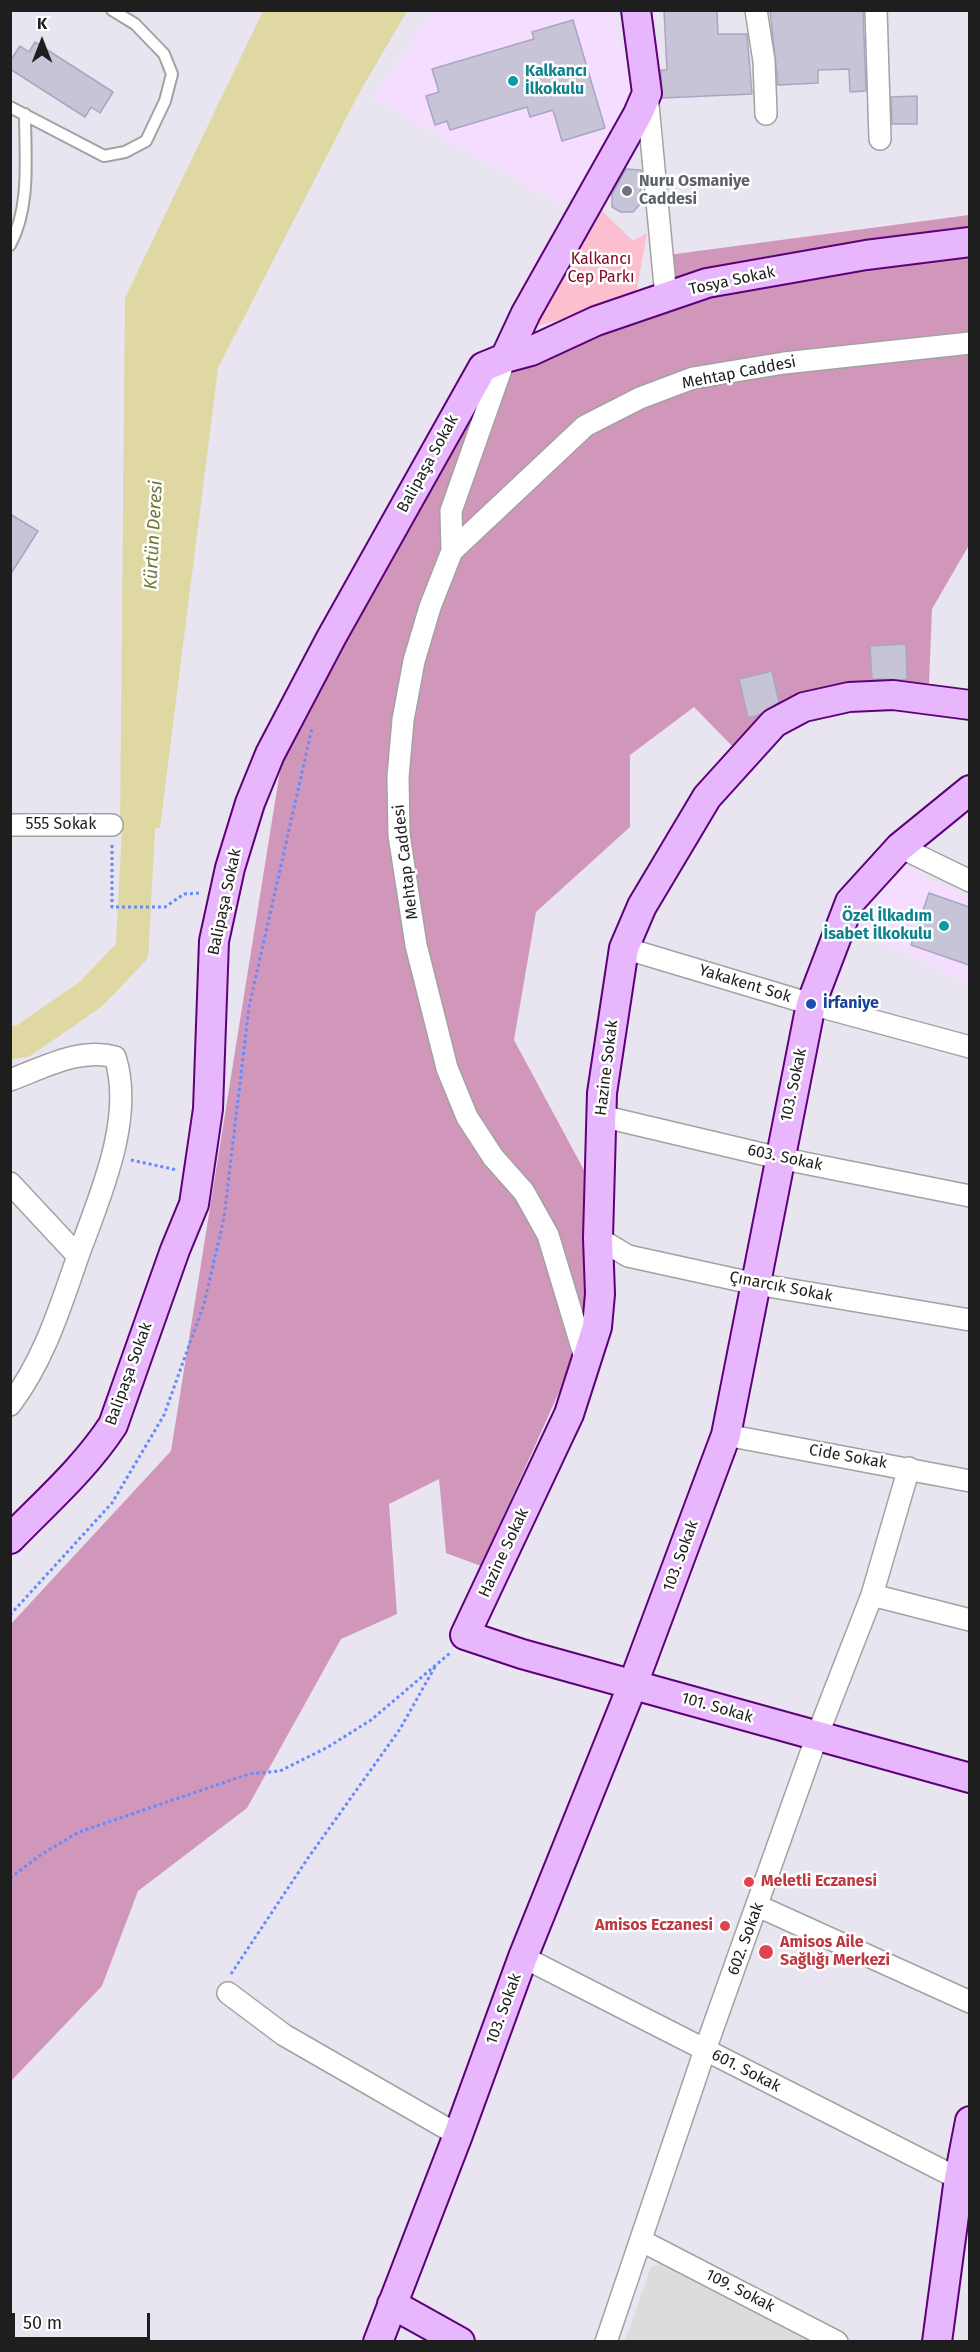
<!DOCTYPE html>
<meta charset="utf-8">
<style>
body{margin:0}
#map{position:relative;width:980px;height:2352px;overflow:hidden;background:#e8e4f0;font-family:"Fira Sans",sans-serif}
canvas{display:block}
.frame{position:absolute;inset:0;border:12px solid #1e1e1e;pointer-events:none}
.north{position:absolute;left:12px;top:12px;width:60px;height:60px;-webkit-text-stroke:4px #fff;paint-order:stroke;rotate:0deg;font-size:16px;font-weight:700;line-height:24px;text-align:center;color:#1e1e1e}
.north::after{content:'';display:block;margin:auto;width:21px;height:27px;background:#1e1e1e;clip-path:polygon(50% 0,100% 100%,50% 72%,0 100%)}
.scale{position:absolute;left:12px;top:2313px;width:138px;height:27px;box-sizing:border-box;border:3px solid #1e1e1e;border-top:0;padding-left:8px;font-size:18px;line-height:21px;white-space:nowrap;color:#1e1e1e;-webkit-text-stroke:4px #fff;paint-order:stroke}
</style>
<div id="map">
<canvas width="980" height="2352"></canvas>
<div class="frame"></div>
<div class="north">K</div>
<div class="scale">50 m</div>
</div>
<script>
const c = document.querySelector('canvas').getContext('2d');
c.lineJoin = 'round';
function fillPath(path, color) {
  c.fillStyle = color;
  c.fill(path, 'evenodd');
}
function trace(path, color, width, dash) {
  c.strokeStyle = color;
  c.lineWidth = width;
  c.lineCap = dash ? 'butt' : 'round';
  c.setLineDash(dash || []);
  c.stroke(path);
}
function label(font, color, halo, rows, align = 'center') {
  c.font = font + ' "Fira Sans",sans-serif';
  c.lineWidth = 5;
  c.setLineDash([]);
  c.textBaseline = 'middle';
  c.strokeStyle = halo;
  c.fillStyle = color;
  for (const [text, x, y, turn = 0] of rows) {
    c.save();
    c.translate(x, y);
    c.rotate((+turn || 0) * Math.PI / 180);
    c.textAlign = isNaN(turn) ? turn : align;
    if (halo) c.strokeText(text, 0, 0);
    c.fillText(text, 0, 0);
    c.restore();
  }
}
const residential = new Path2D(`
 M 663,2263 L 812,2341 L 625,2342 L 651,2267 Z`);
const education = new Path2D(`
 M 615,10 L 633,106 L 584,191 L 558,203 L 373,98 L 434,11 Z
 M 896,862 L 969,897 L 969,984 L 862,933 Z`);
const forest = new Path2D(`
 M 969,215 L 969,545 L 932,609 L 929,683 L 788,705 L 733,747 L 694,707 L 630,755 L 630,827 L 536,912 L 514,1040 L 585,1172 L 585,1306 L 564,1381 L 481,1566 L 446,1553 L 439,1479 L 389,1504 L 397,1614 L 341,1639 L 247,1808 L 138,1891 L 102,1986 L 11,2081 L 10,1625 L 171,1451 L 283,752 L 482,384 L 662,310 L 653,257 Z`);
const park = new Path2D(`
 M 594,203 L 633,241 L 647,233 L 635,300 L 526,329 Z`);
const water = new Path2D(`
 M 263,11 L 407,11 L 358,95 L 218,368 L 160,828 L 120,827 L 125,298 Z`);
const river = new Path2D(`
 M 10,1043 L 23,1041 L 91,994 L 132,951 L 141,783`);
const building = new Path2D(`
 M 664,10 L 717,10 L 718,34 L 747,34 L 752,94 L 662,98 L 661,70 L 667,70 Z
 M 770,10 L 863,10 L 866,91 L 850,92 L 849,69 L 818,70 L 818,83 L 778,85 Z
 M 573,20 L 605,128 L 562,141 L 553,110 L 530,117 L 527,107 L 450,130 L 447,121 L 435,125 L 426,96 L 439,92 L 432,69 L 534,39 L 532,32 Z
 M 35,42 L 113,92 L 100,113 L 91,107 L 85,117 L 10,69 L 10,61 L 20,46 L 29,52 Z
 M 917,96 L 917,124 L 892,124 L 891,97 Z
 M 626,169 L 641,170 L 640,204 L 633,212 L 621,212 L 612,207 L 612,194 Z
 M 10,514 L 38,531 L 10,575 Z
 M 906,644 L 907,680 L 872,679 L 870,646 Z
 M 772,671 L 779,702 L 759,715 L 748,718 L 739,679 Z
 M 929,893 L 969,907 L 969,965 L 911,945 Z`);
const path = new Path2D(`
 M 112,845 L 112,907 L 165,907 L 184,894 L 201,893
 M 131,1160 L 177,1170
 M 10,1615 L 112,1503 L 164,1415 L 204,1304 L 224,1218 L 249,1007 L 312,728
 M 10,1878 L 42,1854 L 79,1832 L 249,1774 L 280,1771 L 328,1747 L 371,1720 L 450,1653
 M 231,1974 L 308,1858 L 400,1729 L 436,1665`);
const lane = new Path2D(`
 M 10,107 L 104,156 L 125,152 L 146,141 L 165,101 L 172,74 L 164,54 L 135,24 L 112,10
 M 10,245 C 31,207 25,156 25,114`);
const street = new Path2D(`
 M 756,10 L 764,61 L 766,114
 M 876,10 L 880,139
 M 647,94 L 666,297
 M 452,551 L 451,511 L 505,358
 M 10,825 L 112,825
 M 900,847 L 970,881
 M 624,948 L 811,1004 L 970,1047
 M 10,1080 C 43,1068 80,1047 115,1057 C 135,1119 99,1198 78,1256 C 60,1308 44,1360 10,1405
 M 601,1116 L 779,1158 L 970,1196
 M 10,1183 L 78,1256
 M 598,1238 L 628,1256 L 756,1284 L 970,1320
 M 586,1361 L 548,1235 L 524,1192 L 493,1157 L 467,1117 L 447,1068 L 416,945 L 399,835 L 398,777 L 403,720 L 414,661 L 430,607 L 452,551 L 585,426 L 640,398 L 693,378 L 784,363 L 970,343
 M 726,1435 L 970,1481
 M 872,1595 L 970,1620
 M 758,1906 L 970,2002
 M 523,1957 L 969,2184
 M 228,1993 L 284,2035 L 458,2135
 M 642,2241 L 837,2342
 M 606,2342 L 705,2050 L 817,1736 L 872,1595 L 909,1468`);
const secondary = new Path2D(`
 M 505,358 L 531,351 L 596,321 L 707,283 L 866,255 L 970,242
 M 970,705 L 893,695 L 849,697 L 804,707 L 774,723 L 707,797 L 642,906 L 624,948 L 602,1093 L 598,1238 L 600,1294 L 597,1327 L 569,1414 L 465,1635 L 522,1654 L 970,1778
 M 10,1539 C 46,1502 85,1468 113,1425 L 175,1250 L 194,1204 L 208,1109 L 214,941 L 230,868 L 250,803 L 270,754 L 331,638 L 483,367 L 505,358 L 526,313 L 638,114 L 647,93 L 636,10
 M 392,2304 L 460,2342
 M 378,2342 L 458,2135 L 523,1957 L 633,1684 L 726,1435 L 811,1004 L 850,902 L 900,847 L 970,790
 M 937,2342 L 959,2178 L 970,2121`);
const markers = [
 [513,81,6,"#0f9aa8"],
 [627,191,6,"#6b7280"],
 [944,926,6,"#0f9aa8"],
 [811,1004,6,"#1a4fb4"],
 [749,1882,6,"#e0444e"],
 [725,1926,6,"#e0444e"],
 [766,1952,8,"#e0444e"]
];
const cultureNames = [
 ["Kalkancı",525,72],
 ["İlkokulu",525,90],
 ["Özel İlkadım",932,917,"right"],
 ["İsabet İlkokulu",932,935,"right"]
];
const worshipNames = [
 ["Nuru Osmaniye",639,182],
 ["Caddesi",639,200]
];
const parkNames = [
 ["Kalkancı",601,260],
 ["Cep Parkı",601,278]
];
const streetNames = [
 ["Tosya Sokak",732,281,-12],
 ["Mehtap Caddesi",739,373,-11],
 ["Balipaşa Sokak",428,464,-61],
 ["555 Sokak",61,825],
 ["Mehtap Caddesi",406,862,-97],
 ["Balipaşa Sokak",225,902,-78],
 ["Yakakent Sok",745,984,17],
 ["Hazine Sokak",607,1068,-83],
 ["103. Sokak",794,1085,-78],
 ["603. Sokak",785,1158,12],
 ["Çınarcık Sokak",781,1287,11],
 ["Balipaşa Sokak",129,1374,-70],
 ["Cide Sokak",848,1457,10],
 ["Hazine Sokak",504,1553,-65],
 ["103. Sokak",681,1556,-70],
 ["101. Sokak",717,1708,16],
 ["602. Sokak",746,1939,-70],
 ["103. Sokak",504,2009,-70],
 ["601. Sokak",746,2071,27],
 ["109. Sokak",740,2291,27]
];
const transitNames = [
 ["İrfaniye",823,1004]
];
const healthNames = [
 ["Meletli Eczanesi",761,1882],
 ["Amisos Eczanesi",713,1926,"right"],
 ["Amisos Aile",780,1943],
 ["Sağlığı Merkezi",780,1961]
];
const waterNames = [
 ["Kürtün Deresi",154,535,-87]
];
fillPath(residential, '#dbdcdc');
fillPath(education, '#f4ddff');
fillPath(forest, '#d097bb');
fillPath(park, '#fbbfcf');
fillPath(water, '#dfd8a3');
trace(river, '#dfd8a3', 33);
fillPath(building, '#c6c4d6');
trace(building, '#a9a6c2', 1.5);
trace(lane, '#a2a2a2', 14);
trace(street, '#a2a2a2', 24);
trace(secondary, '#5d0179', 32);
trace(path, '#668afe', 3, [3, 3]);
trace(lane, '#fff', 10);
trace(street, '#fff', 21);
trace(secondary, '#e7b6fc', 28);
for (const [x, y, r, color] of markers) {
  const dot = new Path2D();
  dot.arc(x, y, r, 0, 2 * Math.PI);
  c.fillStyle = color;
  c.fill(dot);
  trace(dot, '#fff', 2);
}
label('bold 16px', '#0d838f', '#fff', cultureNames, 'left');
label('bold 16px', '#5b616d', '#fff', worshipNames, 'left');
label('16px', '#810827', '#fff', parkNames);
label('16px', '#1e1e1e', '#fff', streetNames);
label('bold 16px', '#164399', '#fff', transitNames, 'left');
label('bold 16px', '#be3a42', '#fff', healthNames, 'left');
label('italic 18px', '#6e7934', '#fff', waterNames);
</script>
